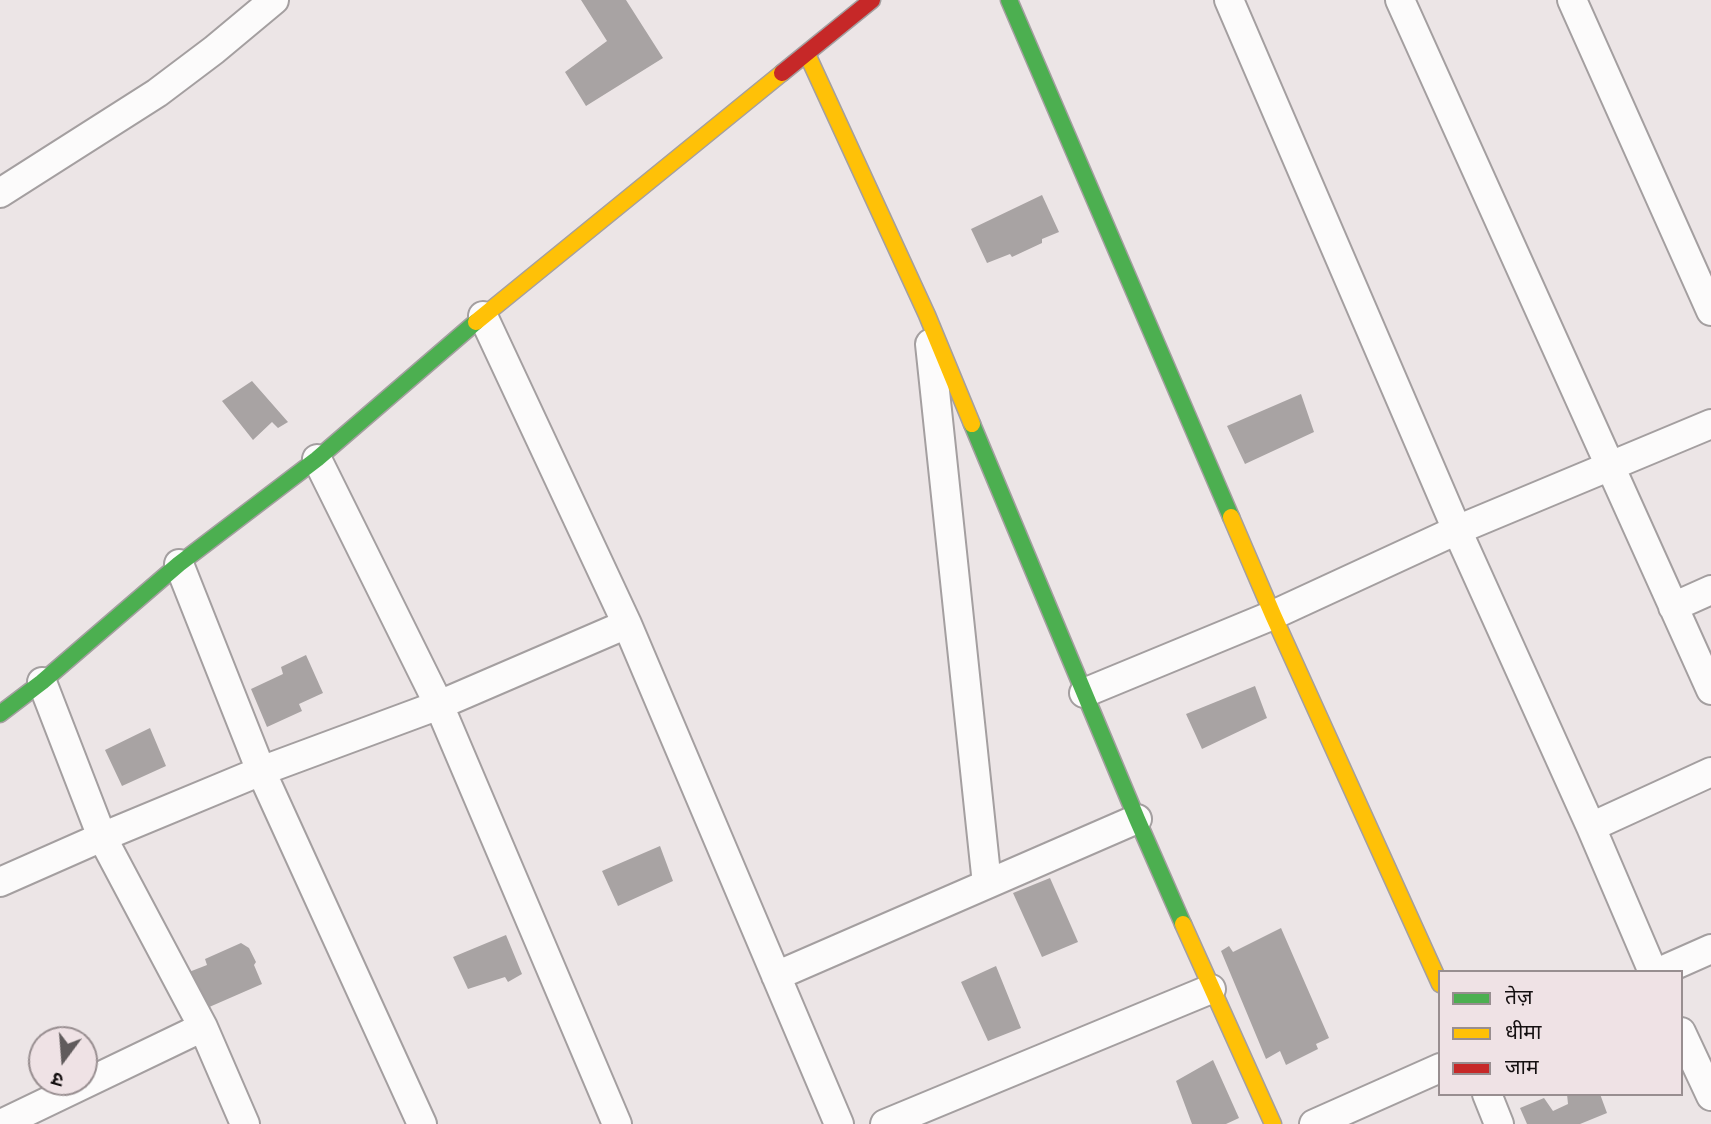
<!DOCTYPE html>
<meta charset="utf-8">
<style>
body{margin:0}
#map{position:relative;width:1711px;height:1124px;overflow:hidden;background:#ece5e6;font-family:"Crimson Pro","Noto Sans Devanagari",serif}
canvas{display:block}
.legend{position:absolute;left:1438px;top:970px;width:245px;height:126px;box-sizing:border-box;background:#efe2e5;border:2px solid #988e90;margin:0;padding:9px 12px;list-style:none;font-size:21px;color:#151011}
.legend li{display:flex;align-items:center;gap:14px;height:35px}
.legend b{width:35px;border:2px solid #988e90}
.north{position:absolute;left:28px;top:1026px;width:70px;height:70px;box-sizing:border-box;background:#efe2e5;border:2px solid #988e90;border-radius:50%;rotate:196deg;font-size:19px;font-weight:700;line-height:28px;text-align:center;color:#151011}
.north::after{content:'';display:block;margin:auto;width:24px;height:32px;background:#605b5c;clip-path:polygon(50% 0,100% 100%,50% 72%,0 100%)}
</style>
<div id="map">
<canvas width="1711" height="1124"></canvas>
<ul class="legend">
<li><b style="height:9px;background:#4caf50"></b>तेज़</li>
<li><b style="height:9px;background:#ffc107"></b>धीमा</li>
<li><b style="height:9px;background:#c62828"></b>जाम</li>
</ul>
<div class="north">उ</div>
</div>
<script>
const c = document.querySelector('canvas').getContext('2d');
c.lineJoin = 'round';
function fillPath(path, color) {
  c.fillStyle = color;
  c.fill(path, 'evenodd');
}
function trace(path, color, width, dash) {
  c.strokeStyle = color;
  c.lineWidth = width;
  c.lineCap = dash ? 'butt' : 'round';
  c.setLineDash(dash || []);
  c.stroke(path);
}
const building = new Path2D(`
 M 581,0 L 626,0 L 663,58 L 586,106 L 565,72 L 607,41 Z
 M 1042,195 L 1059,232 L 1042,239 L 1042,243 L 1012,257 L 1010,254 L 987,263 L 971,229 Z
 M 252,381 L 288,422 L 278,428 L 272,422 L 253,440 L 222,401 Z
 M 1301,394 L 1314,432 L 1245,464 L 1227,426 Z
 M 306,655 L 323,693 L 299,704 L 302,711 L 267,727 L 251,689 L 283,674 L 281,667 Z
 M 1255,686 L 1267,718 L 1202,749 L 1186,714 Z
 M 150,728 L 166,766 L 122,786 L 105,750 Z
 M 660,846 L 673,881 L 618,906 L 602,871 Z
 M 1050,878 L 1078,942 L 1042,957 L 1013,893 Z
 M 1281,928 L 1329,1038 L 1316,1044 L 1318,1049 L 1286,1065 L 1280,1051 L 1266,1059 L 1221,951 L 1229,946 L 1233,952 Z
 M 506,935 L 522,974 L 508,982 L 505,977 L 468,989 L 453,957 Z
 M 241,943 L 249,948 L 256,962 L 254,965 L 262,984 L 207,1008 L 189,972 L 207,965 L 205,959 Z
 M 996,966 L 1021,1028 L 988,1041 L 961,982 Z
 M 1213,1060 L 1239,1118 L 1226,1124 L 1192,1124 L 1176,1081 Z
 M 1567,1094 L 1600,1094 L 1607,1113 L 1580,1124 L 1527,1124 L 1520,1108 L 1544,1098 L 1553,1111 L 1568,1104 Z`);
const street = new Path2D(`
 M 1229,0 L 1457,530 L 1591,827 L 1653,972
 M 1400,0 L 1711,690
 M 1572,0 L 1711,311
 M 0,193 L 157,93 L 214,50 L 274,0
 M 483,316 L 627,624 L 839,1124
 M 930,344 L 987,884
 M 317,459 L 439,705 L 617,1124
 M 179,564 L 261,771 L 422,1124
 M 1673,607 L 1711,590
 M 42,682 L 102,837 L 203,1027 L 245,1124
 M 1084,693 L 1273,615 L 1457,530 L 1711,424
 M 1591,827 L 1711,772
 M 0,882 L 102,837 L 261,771 L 439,705 L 627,624
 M 1659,972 L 1711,949
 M 776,976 L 1137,819
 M 1681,1032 L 1711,1096
 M 1487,1094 L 1499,1124
 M 1,1124 L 203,1027
 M 885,1124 L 1211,989
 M 1314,1124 L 1440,1068`);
const fast = new Path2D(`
 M 1009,0 L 1231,517
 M 972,424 L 1137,819 L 1183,924
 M 0,714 L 42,682 L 179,564 L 317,459 L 476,322`);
const slow = new Path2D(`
 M 807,54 L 927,315 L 972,424
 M 476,322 L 782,73
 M 1231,517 L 1273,615 L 1440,984
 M 1183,924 L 1273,1124`);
const jam = new Path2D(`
 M 782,73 L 872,0`);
fillPath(building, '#a8a3a3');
trace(street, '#a49fa0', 32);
trace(fast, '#a49fa0', 19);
trace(slow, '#a49fa0', 19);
trace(jam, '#a49fa0', 19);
trace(street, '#fcfbfb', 28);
trace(fast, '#4caf50', 16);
trace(slow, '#ffc107', 16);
trace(jam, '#c62828', 16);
</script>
